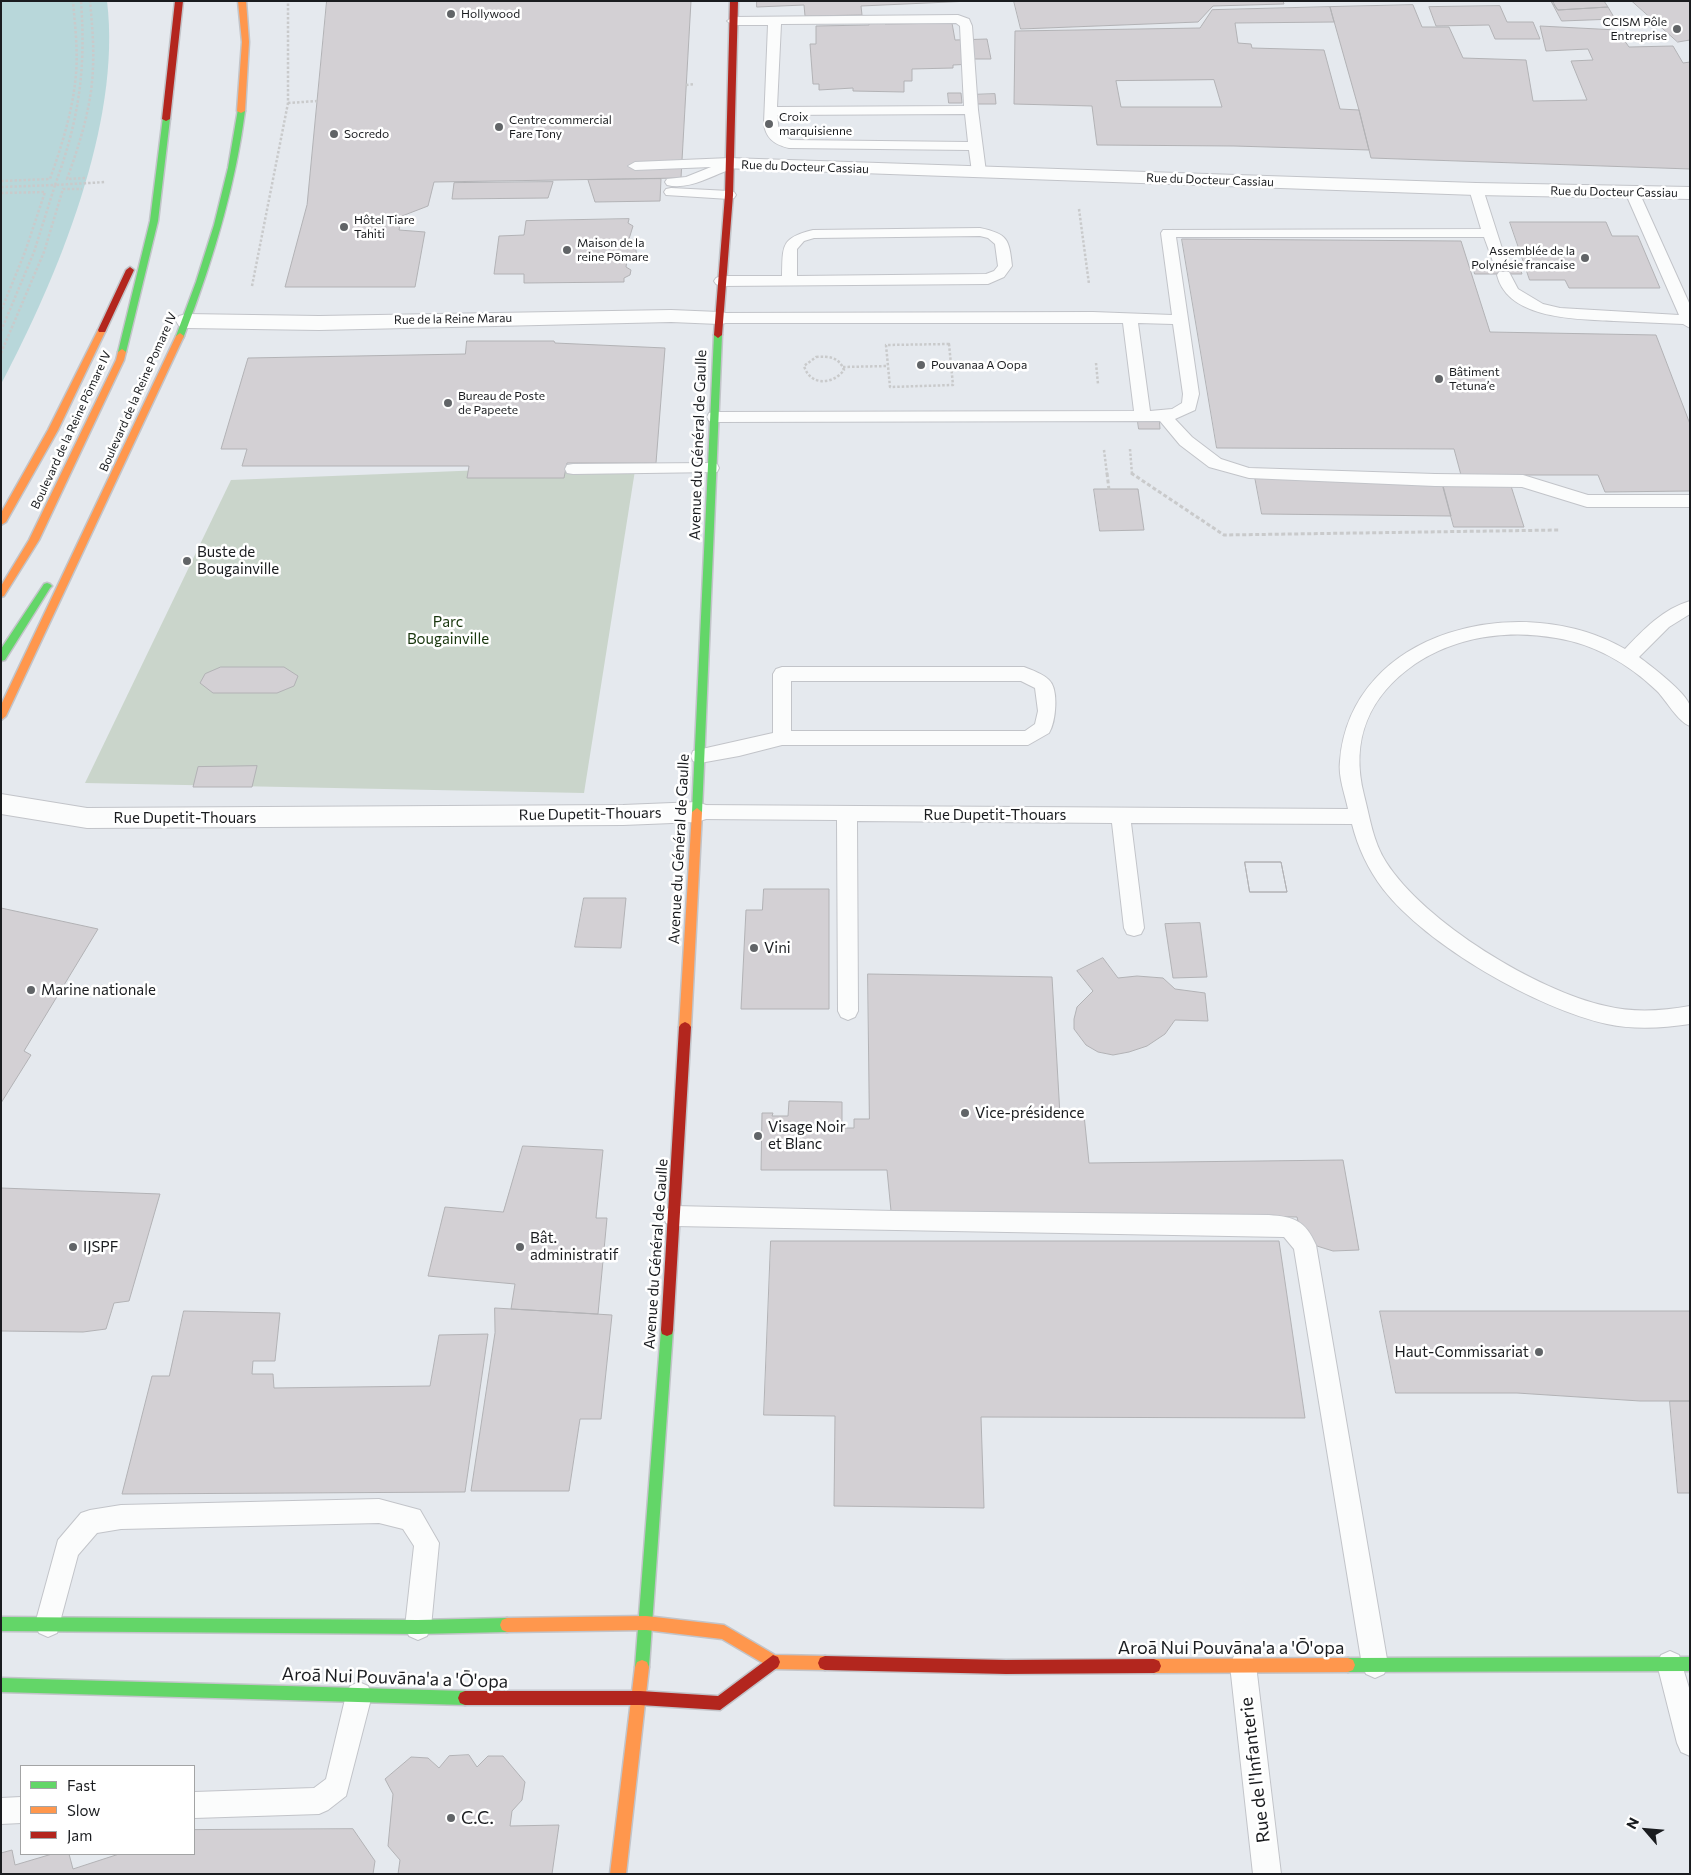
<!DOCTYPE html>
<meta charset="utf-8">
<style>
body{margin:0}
#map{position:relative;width:1691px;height:1875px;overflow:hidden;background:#e5e9ee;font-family:Commissioner,sans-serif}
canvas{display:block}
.frame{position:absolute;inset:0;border:2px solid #1a1c1f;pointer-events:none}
.legend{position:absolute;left:20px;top:1765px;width:175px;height:90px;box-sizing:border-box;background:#fff;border:1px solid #a3a4a5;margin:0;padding:6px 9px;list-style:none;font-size:15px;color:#1a1c1f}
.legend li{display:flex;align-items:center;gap:10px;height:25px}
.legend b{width:25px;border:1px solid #a3a4a5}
.north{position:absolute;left:1621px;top:1805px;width:50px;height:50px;-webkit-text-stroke:4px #fff;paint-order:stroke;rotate:297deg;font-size:14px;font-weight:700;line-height:20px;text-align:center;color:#1a1c1f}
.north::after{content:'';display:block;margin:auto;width:18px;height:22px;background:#1a1c1f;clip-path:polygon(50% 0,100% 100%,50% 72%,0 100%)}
</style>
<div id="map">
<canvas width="1691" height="1875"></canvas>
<div class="frame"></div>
<ul class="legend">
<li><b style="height:6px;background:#63d668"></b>Fast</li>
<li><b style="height:6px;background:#ff974d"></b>Slow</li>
<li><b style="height:6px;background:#b3261e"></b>Jam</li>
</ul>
<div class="north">N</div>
</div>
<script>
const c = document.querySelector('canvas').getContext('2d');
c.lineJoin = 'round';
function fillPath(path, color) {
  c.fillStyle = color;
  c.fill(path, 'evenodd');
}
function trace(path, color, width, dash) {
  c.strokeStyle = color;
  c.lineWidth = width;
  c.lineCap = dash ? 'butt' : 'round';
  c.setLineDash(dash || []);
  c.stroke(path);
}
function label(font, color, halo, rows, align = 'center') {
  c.font = font + ' Commissioner,sans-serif';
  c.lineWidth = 5;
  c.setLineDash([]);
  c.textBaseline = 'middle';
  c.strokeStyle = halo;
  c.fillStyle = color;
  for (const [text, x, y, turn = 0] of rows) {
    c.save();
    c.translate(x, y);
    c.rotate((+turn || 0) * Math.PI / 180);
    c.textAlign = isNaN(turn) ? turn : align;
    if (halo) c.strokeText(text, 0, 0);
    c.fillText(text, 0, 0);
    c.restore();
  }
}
const green = new Path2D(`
 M 636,464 L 584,793 L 85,783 L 231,480 Z`);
const water = new Path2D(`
 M 1,1 L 107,1 C 122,123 57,278 1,384 Z`);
const building = new Path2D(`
 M 327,1 L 691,1 L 681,178 L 434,182 L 428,206 L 402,216 L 399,230 L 425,232 L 415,287 L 285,287 L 307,205 Z
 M 757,1 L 971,1 L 861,6 L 862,15 L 805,16 L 804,5 L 757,7 Z
 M 1014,1 L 1283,1 L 1284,4 L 1213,6 L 1198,22 L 1021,29 Z
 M 1551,1 L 1558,10 L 1608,7 L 1615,19 L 1562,21 Z
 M 1553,1 L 1604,1 L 1608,7 L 1558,10 Z
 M 1632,1 L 1690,1 L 1690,40 L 1678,42 Z
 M 1413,5 L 1422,27 L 1449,27 L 1463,58 L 1526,60 L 1533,101 L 1587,100 L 1571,61 L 1593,60 L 1588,49 L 1546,51 L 1540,26 L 1617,30 L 1629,47 L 1673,46 L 1683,63 L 1690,62 L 1690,169 L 1371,158 L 1359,110 L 1330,7 Z
 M 1500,6 L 1507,22 L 1533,22 L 1540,39 L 1495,39 L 1489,25 L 1436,26 L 1429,7 Z
 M 1330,7 L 1334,22 L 1235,23 L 1238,43 L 1251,44 L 1252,48 L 1324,50 L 1340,109 L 1359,110 L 1369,150 L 1234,146 L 1097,145 L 1092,106 L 1014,104 L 1015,31 L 1200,28 L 1212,10 ZM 1214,80 L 1222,107 L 1121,107 L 1116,81 Z
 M 884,17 L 885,24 L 952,23 L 955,40 L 987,39 L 991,59 L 972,59 L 973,64 L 953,65 L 953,68 L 912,69 L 912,81 L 904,81 L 904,92 L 853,91 L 853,88 L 819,90 L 819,84 L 813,84 L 810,44 L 816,44 L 816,26 L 869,25 L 869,18 Z
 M 948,93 L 961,93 L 962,103 L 949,103 Z
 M 995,94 L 996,104 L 969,104 L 968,95 Z
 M 780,110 L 790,110 L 791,120 L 780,121 Z
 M 661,179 L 660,201 L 595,202 L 588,180 Z
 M 553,182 L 548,198 L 452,199 L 454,183 Z
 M 629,219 L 628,223 L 633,226 L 629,239 L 635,240 L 637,260 L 627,260 L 626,267 L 631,270 L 630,275 L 624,278 L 624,282 L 524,283 L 524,274 L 494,274 L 499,236 L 524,235 L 526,221 Z
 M 1510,222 L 1606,222 L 1612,236 L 1638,236 L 1660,288 L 1569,288 L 1565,280 L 1530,280 Z
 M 1182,239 L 1461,241 L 1490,332 L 1656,335 L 1690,424 L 1690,491 L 1605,492 L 1598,475 L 1461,475 L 1454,449 L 1217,448 Z
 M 1472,262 L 1518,263 L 1522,274 L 1475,274 Z
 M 467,341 L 554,341 L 555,343 L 665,348 L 656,463 L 567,463 L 564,478 L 467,478 L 469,466 L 242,466 L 247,449 L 221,449 L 248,358 L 465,354 Z
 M 1137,415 L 1159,415 L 1160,429 L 1139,429 Z
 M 1255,477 L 1441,478 L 1451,516 L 1262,514 Z
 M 1443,486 L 1511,486 L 1524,527 L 1454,527 Z
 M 1094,489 L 1138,489 L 1144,530 L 1100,531 Z
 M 221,667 L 284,667 L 298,676 L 294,686 L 277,693 L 213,693 L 200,683 L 205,674 Z
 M 257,766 L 252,787 L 193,787 L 198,767 Z
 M 1245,862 L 1281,862 L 1287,892 L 1250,892 Z
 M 1245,862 L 1281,862 L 1287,892 L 1250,892 Z
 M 764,889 L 829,889 L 829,1009 L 741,1009 L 746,910 L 762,910 Z
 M 584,898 L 626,898 L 621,948 L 575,947 Z
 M 1,908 L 98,929 L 24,1051 L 31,1055 L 1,1103 Z
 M 1200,923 L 1207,977 L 1173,978 L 1165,924 Z
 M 1103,958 L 1118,978 L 1137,976 L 1163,978 L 1175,989 L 1205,993 L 1208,1021 L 1175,1020 L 1165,1034 L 1147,1046 L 1129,1052 L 1113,1055 L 1098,1052 L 1086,1045 L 1074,1029 L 1074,1019 L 1077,1007 L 1093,991 L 1077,971 Z
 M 868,974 L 1052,977 L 1060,1115 L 1084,1115 L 1089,1163 L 1343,1160 L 1359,1250 L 1333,1251 L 1317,1246 L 1301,1234 L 1297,1217 L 891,1211 L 887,1170 L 761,1170 L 762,1113 L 773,1113 L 772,1116 L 788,1116 L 789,1101 L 842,1102 L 842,1128 L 854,1128 L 854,1119 L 869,1119 Z
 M 523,1146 L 603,1150 L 596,1218 L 607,1218 L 598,1314 L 511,1309 L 515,1284 L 428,1276 L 445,1207 L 503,1212 Z
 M 1,1188 L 160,1194 L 129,1301 L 114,1303 L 106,1329 L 83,1332 L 1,1331 Z
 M 771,1241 L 1279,1241 L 1305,1418 L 981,1417 L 984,1508 L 834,1506 L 835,1416 L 764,1415 Z
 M 495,1308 L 612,1315 L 601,1419 L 580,1419 L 569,1491 L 471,1491 L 495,1333 Z
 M 184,1311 L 280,1313 L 275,1361 L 253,1361 L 252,1374 L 273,1374 L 274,1388 L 430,1386 L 439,1335 L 488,1334 L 465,1492 L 122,1494 L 152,1376 L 169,1376 Z
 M 1380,1311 L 1690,1311 L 1690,1401 L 1640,1401 L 1517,1393 L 1396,1393 Z
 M 1670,1401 L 1690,1401 L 1690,1493 L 1678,1493 Z
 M 469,1755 L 477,1767 L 488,1756 L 503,1756 L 525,1782 L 522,1800 L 512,1811 L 510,1826 L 559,1825 L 552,1874 L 398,1874 L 400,1860 L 388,1846 L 393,1794 L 385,1779 L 411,1757 L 428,1758 L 439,1768 L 449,1756 Z
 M 353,1829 L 375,1861 L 373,1874 L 1,1874 L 1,1853 L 12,1850 L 15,1865 L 52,1854 L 69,1854 L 73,1869 L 119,1854 L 194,1854 L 194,1830 Z`);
const pathFar1 = new Path2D(`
 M 686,85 L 695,84
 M 288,103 L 317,101
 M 85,178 L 67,179 C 80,143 92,105 93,67 C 94,45 92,23 90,1
 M 1,181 L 50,179 C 62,145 73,110 76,74 C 78,50 75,25 73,1
 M 1,187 L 55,185 C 79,120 86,70 81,1
 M 1,193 L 45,192 L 25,252 L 1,311
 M 1079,209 L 1089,284
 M 252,286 L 288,103 L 288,1
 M 1,331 L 34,252 L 55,185 L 106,182
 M 949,344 L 953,385 L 890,387 L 886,345 Z
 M 1,353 L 44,252 L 63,189 L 82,189
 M 816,357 C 829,356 839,357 844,370 C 833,385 810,386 804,366 Z
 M 1096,363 L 1098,384
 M 843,367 L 888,366
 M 1130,449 L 1132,474
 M 1104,450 L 1107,474`);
const path = new Path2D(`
 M 1107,473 L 1109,490
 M 1131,473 L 1224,535 L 1559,530`);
const lane = new Path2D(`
 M 958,15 L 969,19 L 972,26 L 978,110 L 986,172 L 979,176 L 972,172 L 969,150 L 789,148 C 775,145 765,138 764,123 L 768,25 L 733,25 L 727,21 L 733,17 ZM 956,23 L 960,26 L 964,106 L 777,107 L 781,24 ZM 965,114 L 968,142 L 791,140 L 779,132 L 777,115 Z
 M 730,158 L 737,162 L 735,165 L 727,166 L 726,171 C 708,178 687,190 667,185 L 665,182 L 667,179 L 686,177 L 711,167 L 635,170 L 628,166 L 635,162 Z
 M 1476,185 L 1481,186 L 1483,189 L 1507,264 L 1505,267 L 1495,267 L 1484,237 L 1176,237 L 1199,394 L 1195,410 L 1175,419 L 1192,437 L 1221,459 L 1249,468 L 1435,474 L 1523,475 L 1588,495 L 1690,495 L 1690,507 L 1587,507 L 1522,487 L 1435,486 L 1249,478 L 1209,467 L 1180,445 L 1160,421 L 715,422 L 709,421 L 707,417 L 709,413 L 715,412 L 1134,411 L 1123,323 L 719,323 L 714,321 L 711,318 L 714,315 L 719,313 L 1093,312 L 1172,315 L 1161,233 L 1163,230 L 1481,229 L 1469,189 L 1471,186 ZM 1138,323 L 1173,324 L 1183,394 L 1182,403 L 1172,409 L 1150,411 Z
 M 671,188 L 729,191 L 734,192 L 736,195 L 734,198 L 729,199 L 666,195 L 664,192 L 666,189 Z
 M 1632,188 L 1637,189 L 1639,192 L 1690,305 L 1690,328 L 1683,324 C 1660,323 1637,322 1614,321 C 1578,319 1508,320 1497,275 L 1499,272 L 1509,272 L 1518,289 L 1543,304 L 1560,308 L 1679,315 L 1625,192 L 1627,189 Z
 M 980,228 C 1008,234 1009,239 1012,266 L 1004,277 L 988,284 L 721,286 L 716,284 L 714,281 L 716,278 L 721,276 L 782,276 C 783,246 780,238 813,230 ZM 980,236 L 988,238 L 995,244 L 998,266 L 994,271 L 986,274 L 797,276 L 797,249 L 804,241 L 814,238 Z
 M 711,463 L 717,464 L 719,468 L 717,472 L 573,474 L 567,473 L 565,469 L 567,465 L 573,464 Z
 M 1690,601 L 1690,614 L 1669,627 L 1639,657 C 1651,666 1686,692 1690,706 C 1691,712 1690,720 1690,726 C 1678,722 1666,700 1657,691 C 1629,664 1594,644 1556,638 C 1508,629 1455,637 1415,664 C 1369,696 1350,740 1364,795 C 1370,818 1373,842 1386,862 C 1424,922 1537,991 1606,1006 C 1634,1013 1662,1011 1690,1006 L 1690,1024 C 1662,1028 1635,1030 1607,1024 C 1538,1009 1426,945 1383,889 C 1368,869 1358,848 1352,824 L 1131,823 L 1144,928 L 1141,934 L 1134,936 L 1127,934 L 1124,928 L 1112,823 L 857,821 L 858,1011 L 855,1017 L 848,1020 L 841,1017 L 838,1011 L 837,820 L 697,819 L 690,817 L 687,812 L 690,807 L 697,805 L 1348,809 C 1345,794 1338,777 1340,761 C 1351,628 1524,590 1625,649 C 1644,629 1663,609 1690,601 Z
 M 782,667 L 1024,667 C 1032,670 1043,674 1049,680 C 1059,689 1056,722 1049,733 L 1028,745 L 782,745 L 739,756 L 700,763 L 693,761 L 691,756 L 693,751 L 773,733 L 773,674 L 776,669 ZM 791,681 L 1021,681 L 1035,688 L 1038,711 L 1035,724 L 1025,731 L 791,731 Z
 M 674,1206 L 894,1211 L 1269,1215 C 1294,1217 1305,1220 1316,1245 L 1388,1665 L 1384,1674 L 1375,1678 L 1366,1674 L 1362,1665 L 1294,1249 L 1284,1237 L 674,1226 L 666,1223 L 663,1216 L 666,1209 Z
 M 379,1499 L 420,1510 L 439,1543 L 431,1627 L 427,1636 L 418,1640 L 409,1636 L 405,1627 L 414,1546 L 403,1529 L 379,1523 L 121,1529 L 97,1533 L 78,1555 L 57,1633 L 48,1637 L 39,1633 L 35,1624 L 58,1540 L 81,1513 L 90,1510 L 121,1505 Z
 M 1670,1651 L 1679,1655 L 1690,1691 L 1690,1756 L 1681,1752 L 1677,1743 L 1657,1664 L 1661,1655 Z
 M 1243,1652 L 1252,1656 L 1256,1665 L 1281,1874 L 1253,1874 L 1230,1665 L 1234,1656 Z
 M 359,1682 L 368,1686 L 372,1695 L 346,1796 L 328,1810 L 319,1814 L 194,1818 L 194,1792 L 314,1788 L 326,1779 L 346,1695 L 350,1686 Z
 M 21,1797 L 21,1823 L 1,1824 L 1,1798 Z`);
const street = new Path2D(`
 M 729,158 L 1476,183 L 1690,187 L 1690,199 L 1476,195 L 722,168 L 719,164 L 722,160 Z
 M 671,310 L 719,312 L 726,313 L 729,318 L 726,323 L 719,324 L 671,322 L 319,330 L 186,328 L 179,326 L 176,321 L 179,316 L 186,314 L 319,316 Z
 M 1,794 L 87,808 L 623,805 L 697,802 L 706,805 L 710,812 L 706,819 L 697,822 L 623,825 L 87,828 L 1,814 Z`);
const fast = new Path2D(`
 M 238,109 L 245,111 C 235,189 212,263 184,336 L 183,338 L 177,338 L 176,336 L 196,282 L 214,225 L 228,168 Z
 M 163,117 L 170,119 L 158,221 L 126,352 L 122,355 L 118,352 L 150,221 Z
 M 718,332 L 722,335 L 702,812 L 697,816 L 692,812 L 714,335 Z
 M 47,583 L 50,584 L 52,586 L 50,588 L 5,660 L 1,661 L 1,649 L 44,584 Z
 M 667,1324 L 672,1326 L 673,1330 L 649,1667 L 647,1672 L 642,1674 L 637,1672 L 635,1667 L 661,1330 L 662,1326 Z
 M 1,1617 L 418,1620 L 507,1618 L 512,1620 L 514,1625 L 512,1630 L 507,1632 L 418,1634 L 1,1631 Z
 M 1690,1657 L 1690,1671 L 1348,1672 L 1343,1670 L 1341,1665 L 1343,1660 L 1348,1658 Z
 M 1,1678 L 465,1691 L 470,1693 L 472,1698 L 470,1703 L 465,1705 L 1,1692 Z`);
const slow = new Path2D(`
 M 238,1 L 246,1 L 249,42 L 245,111 L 241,113 L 237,111 L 242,42 Z
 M 102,327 L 106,330 L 58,430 L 6,522 L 1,525 L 1,513 L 48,430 L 98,330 Z
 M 180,333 L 184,336 L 6,716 L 1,720 L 1,705 L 176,336 Z
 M 122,349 L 126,352 L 124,360 L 39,540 L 4,596 L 1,597 L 1,586 L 29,540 L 116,360 L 118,352 Z
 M 697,808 L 702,812 L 691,1027 L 689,1030 L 685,1032 L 681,1030 L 679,1027 L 692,812 Z
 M 646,1616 L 724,1625 L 775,1655 L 825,1656 L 830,1658 L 832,1663 L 830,1668 L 825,1670 L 773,1669 L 722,1639 L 646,1630 L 507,1632 L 502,1630 L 500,1625 L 502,1620 L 507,1618 Z
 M 1348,1658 L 1353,1660 L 1355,1665 L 1353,1670 L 1348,1672 L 1154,1673 L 1149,1671 L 1147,1666 L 1149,1661 L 1154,1659 Z
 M 642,1660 L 647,1662 L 649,1667 L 626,1874 L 610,1874 L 635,1667 L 637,1662 Z`);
const jam = new Path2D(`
 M 175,1 L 183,1 L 170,119 L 166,121 L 162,119 Z
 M 730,1 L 738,1 L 733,195 L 722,335 L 718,338 L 714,335 L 725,195 Z
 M 130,267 L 134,270 L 106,330 L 105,332 L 99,332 L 98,330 L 126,270 Z
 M 685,1022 L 689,1024 L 691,1027 L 673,1330 L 672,1334 L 667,1336 L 662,1334 L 661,1330 L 679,1027 L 681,1024 Z
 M 773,1655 L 778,1657 L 780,1662 L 778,1667 L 720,1710 L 640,1705 L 465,1705 L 460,1703 L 458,1698 L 460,1693 L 465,1691 L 640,1691 L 718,1696 Z
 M 825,1656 L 1006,1660 L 1154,1659 L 1159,1661 L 1161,1666 L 1159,1671 L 1154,1673 L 1006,1674 L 825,1670 L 820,1668 L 818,1663 L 820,1658 Z`);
const markers = [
 [451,14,5,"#616467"],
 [1677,29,5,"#616467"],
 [769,124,5,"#616467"],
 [499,127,5,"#616467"],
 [334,134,5,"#616467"],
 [344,227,5,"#616467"],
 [567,250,5,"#616467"],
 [1585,258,5,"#616467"],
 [921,365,5,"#616467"],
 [1439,379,5,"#616467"],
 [448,403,5,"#616467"],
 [187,561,5,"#616467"],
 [754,948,5,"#616467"],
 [31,990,5,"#616467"],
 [965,1113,5,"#616467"],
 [758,1136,5,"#616467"],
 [73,1247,5,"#616467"],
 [520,1247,5,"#616467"],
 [1539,1352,5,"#616467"],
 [451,1818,5,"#616467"]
];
const farPoinames = [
 ["Hollywood",461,14],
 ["CCISM Pôle",1667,22,"right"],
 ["Entreprise",1667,36,"right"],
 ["Croix",779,117],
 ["marquisienne",779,131],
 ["Centre commercial",509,120],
 ["Fare Tony",509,134],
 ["Socredo",344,134],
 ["Hôtel Tiare",354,220],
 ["Tahiti",354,234],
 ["Maison de la",577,243],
 ["reine Pōmare",577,257],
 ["Assemblée de la",1575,251,"right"],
 ["Polynésie francaise",1575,265,"right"],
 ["Pouvanaa A Oopa",931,365],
 ["Bâtiment",1449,372],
 ["Tetuna’e",1449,386],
 ["Bureau de Poste",458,396],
 ["de Papeete",458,410]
];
const farStreetnames = [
 ["Rue du Docteur Cassiau",805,167,2],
 ["Rue du Docteur Cassiau",1210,180,2],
 ["Rue du Docteur Cassiau",1614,192,1],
 ["Rue de la Reine Marau",453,319,-1],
 ["Boulevard de la Reine Pomare IV",138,392,-66],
 ["Boulevard de la Reine Pōmare IV",71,430,-65]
];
const streetNames = [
 ["Avenue du Général de Gaulle",698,445,-88],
 ["Rue Dupetit-Thouars",590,814,-1],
 ["Rue Dupetit-Thouars",995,815],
 ["Rue Dupetit-Thouars",185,818],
 ["Avenue du Général de Gaulle",679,849,-87],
 ["Avenue du Général de Gaulle",656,1254,-86]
];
const poiNames = [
 ["Buste de",197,552],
 ["Bougainville",197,569],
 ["Vini",764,948],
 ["Marine nationale",41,990],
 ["Vice-présidence",975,1113],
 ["Visage Noir",768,1127],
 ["et Blanc",768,1144],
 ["Bât.",530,1238],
 ["administratif",530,1255],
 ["IJSPF",83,1247],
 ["Haut-Commissariat",1529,1352,"right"]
];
const parkNames = [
 ["Parc",448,622],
 ["Bougainville",448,639]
];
const nearStreetnames = [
 ["Aroā Nui Pouvāna'a a 'Ō'opa",1231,1648],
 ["Aroā Nui Pouvāna'a a 'Ō'opa",395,1678,2],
 ["Rue de l'Infanterie",1255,1770,-97]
];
const nearPoinames = [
 ["C.C.",461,1818]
];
fillPath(green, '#cad5cb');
fillPath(water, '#b8d7da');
fillPath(building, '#d3d0d4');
trace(building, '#b2b2b5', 1);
trace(lane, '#c2c4c9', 2);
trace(street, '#c2c4c9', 2);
trace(fast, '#c2c4c9', 3);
trace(slow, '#c2c4c9', 3);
trace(jam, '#c2c4c9', 3);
trace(pathFar1, '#c9cacb', 2.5, [2.5, 2]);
trace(path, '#c9cacb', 3, [4, 2.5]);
fillPath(lane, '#fbfcfc');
fillPath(street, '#fbfcfc');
fillPath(fast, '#63d668');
fillPath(slow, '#ff974d');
fillPath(jam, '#b3261e');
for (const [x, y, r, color] of markers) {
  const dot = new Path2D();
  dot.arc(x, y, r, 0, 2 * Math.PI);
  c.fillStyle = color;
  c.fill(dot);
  trace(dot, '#fff', 2);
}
label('12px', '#1a1c1f', '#fff', farPoinames, 'left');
label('12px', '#1a1c1f', '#fff', farStreetnames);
label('15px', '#1a1c1f', '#fff', streetNames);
label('15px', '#1a1c1f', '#fff', poiNames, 'left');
label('15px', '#18360d', '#fff', parkNames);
label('18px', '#1a1c1f', '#fff', nearStreetnames);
label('18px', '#1a1c1f', '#fff', nearPoinames, 'left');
</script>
